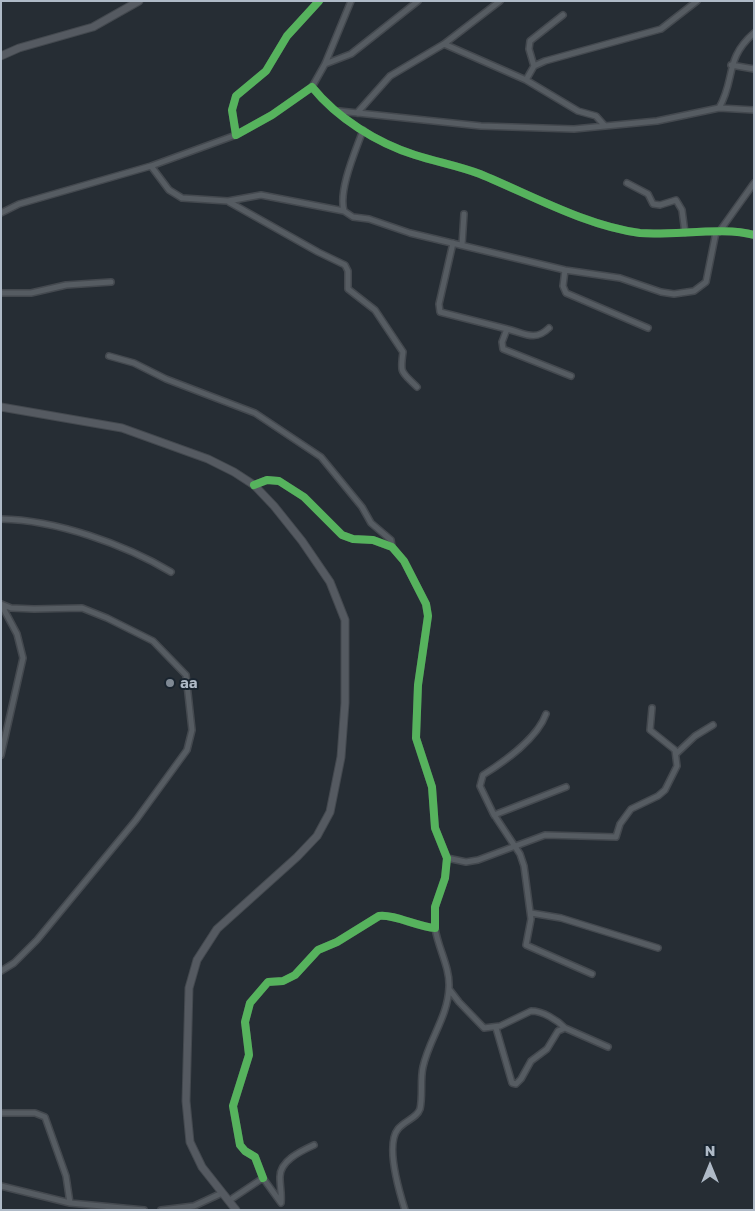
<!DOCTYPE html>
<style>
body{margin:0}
#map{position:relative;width:755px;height:1211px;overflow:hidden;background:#262d34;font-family:"Golos Text",sans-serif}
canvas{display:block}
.frame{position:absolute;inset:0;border:2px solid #afbac7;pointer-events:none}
.north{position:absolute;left:685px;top:1141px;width:50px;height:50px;-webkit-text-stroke:4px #19242f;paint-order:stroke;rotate:0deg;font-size:14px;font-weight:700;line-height:20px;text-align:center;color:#afbac7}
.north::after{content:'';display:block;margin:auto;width:18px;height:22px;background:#afbac7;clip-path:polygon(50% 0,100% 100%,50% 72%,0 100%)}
</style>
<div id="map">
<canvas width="755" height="1211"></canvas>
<div class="frame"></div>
<div class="north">N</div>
</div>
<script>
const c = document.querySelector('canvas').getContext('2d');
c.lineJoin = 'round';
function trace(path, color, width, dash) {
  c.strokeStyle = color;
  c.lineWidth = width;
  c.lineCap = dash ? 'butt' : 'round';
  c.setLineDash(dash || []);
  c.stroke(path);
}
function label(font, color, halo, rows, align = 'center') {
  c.font = font + ' "Golos Text",sans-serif';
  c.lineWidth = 4;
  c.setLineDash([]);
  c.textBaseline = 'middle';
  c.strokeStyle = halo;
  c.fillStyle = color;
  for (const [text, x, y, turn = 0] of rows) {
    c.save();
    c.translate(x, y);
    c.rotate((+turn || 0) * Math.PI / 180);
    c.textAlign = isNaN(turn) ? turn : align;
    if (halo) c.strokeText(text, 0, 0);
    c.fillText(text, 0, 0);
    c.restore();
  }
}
const street = new Path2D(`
 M 319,1 L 287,36 L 266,71 L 236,96 L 232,110 L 236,135 L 272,115 L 312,87 C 337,118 377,143 415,155 C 437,162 459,166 480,174 C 531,195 586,226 640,233 C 673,236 724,226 754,235
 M 444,44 L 526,80
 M 325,64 L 351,54 L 418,1
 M 731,65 L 754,69
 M 534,66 L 529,49 L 530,41 L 563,15
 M 312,87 L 325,64 L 351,1
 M 719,108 C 736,79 724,59 754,33
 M 339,111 L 481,126 L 574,129 L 657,121 L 719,108 L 754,110
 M 357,113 L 390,76 L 444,44 L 500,1
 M 604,125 L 596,116 L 578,111 L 526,80 L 534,66 L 545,61 L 661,29 L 697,1
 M 236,135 L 151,166 L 169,190 L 182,198 L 228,201 L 261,195 L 344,211 C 338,190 356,150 363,130
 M 627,183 L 648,194 L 653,204 L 660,205 L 676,200 L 682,210 L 685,233
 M 229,202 L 318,252 L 345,265 L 348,271 L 348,289 L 375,310 L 403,352 C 400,374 401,371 417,387
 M 344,211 L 353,217 L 369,219 L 410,233 L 565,270 L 620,278 L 661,292 L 674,294 L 694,291 L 706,282 L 716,232
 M 1,213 L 19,204 L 151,166
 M 719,232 L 754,183
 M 453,243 L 439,304 L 440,312 L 507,329 L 502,342 L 503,349 L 571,376
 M 462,245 L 464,214
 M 565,270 L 563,286 L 566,293 L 648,328
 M 1,293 L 31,293 L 66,285 L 111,282
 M 507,329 C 524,333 535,342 549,328
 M 109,356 L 134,363 L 166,379 L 255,413 L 321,457 L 362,507 L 371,523 L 391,540 L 392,547
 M 254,485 L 267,480 L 279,481 L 304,497 L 342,535 L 353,539 L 373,540 L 392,547 L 404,561 L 426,604 L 428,616 L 418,685 L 416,738 L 432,787 L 435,828 L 447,858 L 445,878 L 435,907 L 435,928 C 418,927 394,914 379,916 L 337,942 L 318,950 L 295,975 L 283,981 L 268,982 L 250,1003 L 245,1022 L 249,1055 L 233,1106 L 240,1145 L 245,1151 L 255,1157 L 263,1178
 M 1,519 C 56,520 124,544 171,572
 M 1,604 L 11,608 L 34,609 L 82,608 L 107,618 L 153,641 L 186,675 L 192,730 L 187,750 L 136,820 L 37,940 L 14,963 L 1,971
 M 1,604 L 17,634 L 23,658 L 1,755
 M 546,714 C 537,739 505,761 483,775 L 480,786 L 493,813 L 520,854 L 524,866 L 531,919 L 526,945 L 592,974
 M 677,753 L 695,736 L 713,725
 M 494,815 L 566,787
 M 447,858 L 466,862 L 478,860 L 545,835 L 616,837 L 620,824 L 631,809 L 658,796 L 665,790 L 677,766 L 675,750 L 650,730 L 652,708
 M 531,913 L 561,918 L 658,948
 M 449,989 L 459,1002 L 484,1028 L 500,1026 L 531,1011 C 543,1011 557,1020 565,1028 L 608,1047
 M 496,1028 L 512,1083 L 516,1084 L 521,1079 L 531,1061 L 547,1049 L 558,1031 L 565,1028
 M 1,1113 L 35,1113 L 45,1117 L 66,1176 L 70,1203
 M 1,1186 L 70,1203 L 144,1210
 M 230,1200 L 263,1178 L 281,1203 C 282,1195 280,1186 280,1178 C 279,1161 301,1151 314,1145
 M 161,1210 L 194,1206 L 222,1193
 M 405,1210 C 399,1191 385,1145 398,1129 C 404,1121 417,1118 420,1109 C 423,1095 420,1080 423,1067 C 429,1039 448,1017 449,987 C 450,967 438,948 435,928`);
const secondary = new Path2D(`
 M 1,56 L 19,48 L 93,27 L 139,1
 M 1,407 L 122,428 L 208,459 L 234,472 L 254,485 L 274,506 L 302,541 L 330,582 L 345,620 L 345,703 L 341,757 L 330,812 L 317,836 L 297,857 L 217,929 L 197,960 L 189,988 L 186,1101 L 190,1142 L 202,1167 L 236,1210`);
const cycleway = new Path2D(`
 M 319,1 L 287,36 L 266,71 L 236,96 L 232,110 L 236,135 L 272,115 L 312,87 C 337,118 377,143 415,155 C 437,162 459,166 480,174 C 531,195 586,226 640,233 C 673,236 724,226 754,235
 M 254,485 L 267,480 L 279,481 L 304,497 L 342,535 L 353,539 L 373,540 L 392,547 L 404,561 L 426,604 L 428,616 L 418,685 L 416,738 L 432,787 L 435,828 L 447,858 L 445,878 L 435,907 L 435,928 C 418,927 394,914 379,916 L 337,942 L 318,950 L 295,975 L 283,981 L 268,982 L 250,1003 L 245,1022 L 249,1055 L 233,1106 L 240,1145 L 245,1151 L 255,1157 L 263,1178`);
const markers = [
 [170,683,5,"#7f8994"]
];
const poiNames = [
 ["aa",180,683]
];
trace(street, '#44494f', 8);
trace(secondary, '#44494f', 9);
trace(street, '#565c62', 5);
trace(secondary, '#555a61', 7);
trace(cycleway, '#56b35d', 8);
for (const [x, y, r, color] of markers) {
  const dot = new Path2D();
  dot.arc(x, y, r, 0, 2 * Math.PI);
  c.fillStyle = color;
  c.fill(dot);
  trace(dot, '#19242f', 2);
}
label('bold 15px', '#afbac7', '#19242f', poiNames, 'left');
</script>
